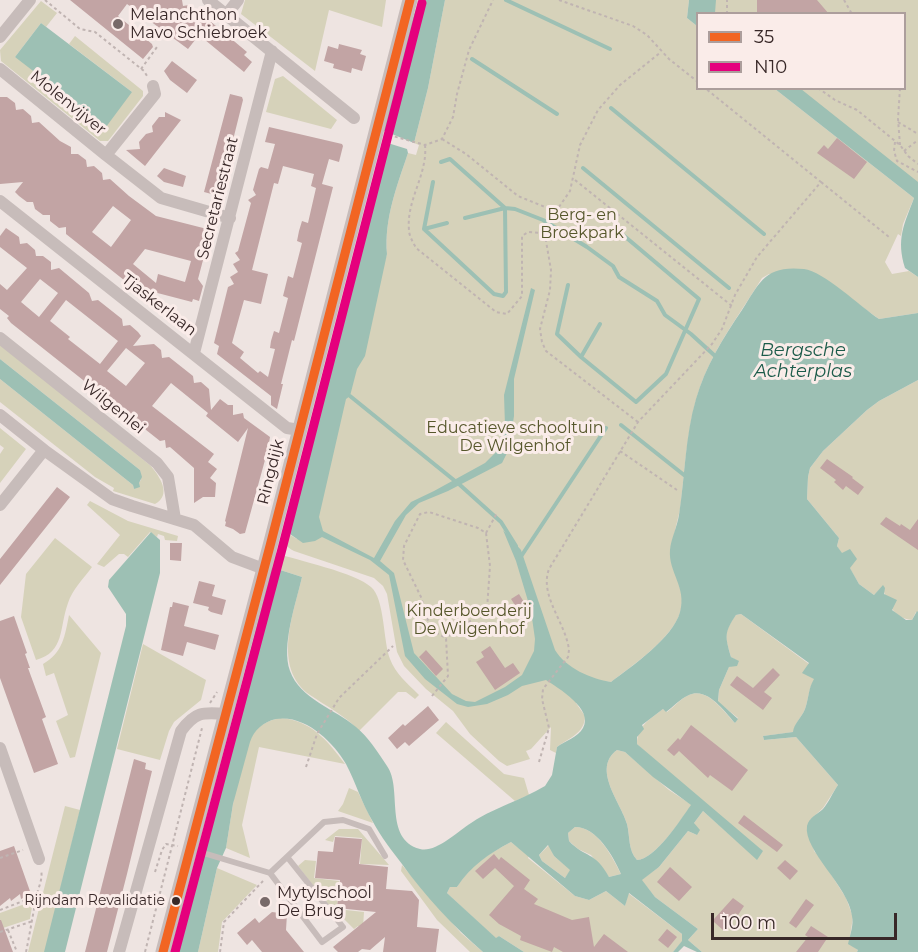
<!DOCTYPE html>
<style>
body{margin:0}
#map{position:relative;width:918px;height:952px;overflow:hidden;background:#eee4e1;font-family:Montserrat,sans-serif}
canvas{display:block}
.legend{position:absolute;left:696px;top:12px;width:210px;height:78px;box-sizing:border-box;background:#faece9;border:2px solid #ac9e9c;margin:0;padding:8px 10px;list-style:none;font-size:18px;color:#382828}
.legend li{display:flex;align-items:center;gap:12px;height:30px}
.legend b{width:30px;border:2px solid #ac9e9c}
.scale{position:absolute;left:711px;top:913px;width:186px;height:27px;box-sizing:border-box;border:3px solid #382828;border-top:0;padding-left:8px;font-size:18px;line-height:21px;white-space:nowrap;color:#382828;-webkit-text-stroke:4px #faece9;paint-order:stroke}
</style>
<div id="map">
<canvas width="918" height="952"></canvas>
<ul class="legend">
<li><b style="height:8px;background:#f26522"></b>35</li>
<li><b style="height:8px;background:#e5007d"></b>N10</li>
</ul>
<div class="scale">100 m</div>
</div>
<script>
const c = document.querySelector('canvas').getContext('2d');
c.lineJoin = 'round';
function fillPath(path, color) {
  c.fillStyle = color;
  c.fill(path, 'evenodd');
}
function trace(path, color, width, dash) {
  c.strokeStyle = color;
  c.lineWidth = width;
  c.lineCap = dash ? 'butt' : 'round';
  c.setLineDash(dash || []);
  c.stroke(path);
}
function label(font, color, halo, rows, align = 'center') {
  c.font = font + ' Montserrat,sans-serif';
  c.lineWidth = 6;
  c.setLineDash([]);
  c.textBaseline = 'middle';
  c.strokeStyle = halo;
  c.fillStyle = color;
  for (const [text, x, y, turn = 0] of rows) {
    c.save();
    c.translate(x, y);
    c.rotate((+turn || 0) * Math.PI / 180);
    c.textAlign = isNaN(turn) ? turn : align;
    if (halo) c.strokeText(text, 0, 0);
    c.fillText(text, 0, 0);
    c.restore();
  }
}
const green = new Path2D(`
 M 245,0 L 386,0 L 382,27 L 329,10 L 315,71 L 241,14 Z
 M 445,0 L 689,0 L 687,18 L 697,26 L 698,88 L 775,89 L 914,198 L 903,224 L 901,236 L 898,234 L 885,262 L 892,274 L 909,271 L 918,277 L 918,313 L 879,319 L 840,291 L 769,274 L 762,278 C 743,309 721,338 706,372 C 688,412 686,459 681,502 C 680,514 675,526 674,538 C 672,564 691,595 677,620 C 663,645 633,665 611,682 L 603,681 L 576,703 L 585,716 C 585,733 569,738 557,747 L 556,753 L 550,750 L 551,727 L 531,749 L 526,751 L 530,759 L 507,766 L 499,761 L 470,734 L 453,711 L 426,689 L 404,666 L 397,652 L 387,594 L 383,586 L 374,578 L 294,551 C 285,547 281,539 282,530 L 297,539 L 387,254 C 384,219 397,186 408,153 L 416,155 L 419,145 L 414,143 L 428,88 Z
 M 698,0 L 918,0 L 918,193 L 787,89 L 904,88 L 904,14 L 693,14 Z
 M 41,1 L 57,13 L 46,27 L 41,23 L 15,57 L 132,92 L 69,44 L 75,36 L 143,91 L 143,96 L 108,141 L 100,141 L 1,61 L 0,50 Z
 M 283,76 L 337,120 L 331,129 L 266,112 L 275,79 Z
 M 0,343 L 151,466 C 160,477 172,495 155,504 L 113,491 L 114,488 L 95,477 L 0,402 L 0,379 L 133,485 L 134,489 L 141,480 L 140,470 L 0,359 Z
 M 918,380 L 918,612 L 916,612 L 912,620 C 894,619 885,601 883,586 L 874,595 L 859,584 L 837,546 L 839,538 L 807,499 L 808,477 L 810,468 L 823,451 L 867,410 L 879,401 Z
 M 0,428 L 26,449 L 0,483 L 0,454 L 4,448 L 0,445 Z
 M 90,501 L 128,521 L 178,536 L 177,541 L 165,540 L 164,536 L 158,534 L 157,537 L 150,532 L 128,557 L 124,554 L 119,554 L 104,567 L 97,564 L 120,535 L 87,505 Z
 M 55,538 L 92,567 C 84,578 72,590 68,603 C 59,628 65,652 36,660 L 21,617 L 26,574 Z
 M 275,553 C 297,560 356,573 371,587 C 385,599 383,641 390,659 C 395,673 408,684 419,695 L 415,699 L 406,692 L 398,692 L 359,731 C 346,716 326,706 310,695 C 272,668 293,615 302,577 L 271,567 Z
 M 741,614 L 809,664 L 815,679 C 808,689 809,698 805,709 C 802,717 794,723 794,732 L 763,736 L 764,740 L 796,737 L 838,785 L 823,808 L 810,820 L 814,851 L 822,860 L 846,898 L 853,917 L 849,943 L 858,950 L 857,952 L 702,952 L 688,940 L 698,929 L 655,897 L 641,880 L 659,867 L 688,831 L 697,835 L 694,823 L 703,811 L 757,859 L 637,744 C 637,726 650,719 663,709 L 667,712 C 674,707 681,698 689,695 C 707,686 724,712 735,723 L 738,718 L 718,702 L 719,690 L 729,667 L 739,662 L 731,657 C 725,636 723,633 736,615 Z
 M 69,615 L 101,653 L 75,757 L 70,758 L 56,721 L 68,715 L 54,673 L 46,676 L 43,664 C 63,653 65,635 69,615 Z
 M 143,644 L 206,680 L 201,700 L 174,722 L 169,731 L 160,760 L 117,749 Z
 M 280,718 C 311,720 328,741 345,764 L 259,747 L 242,825 L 250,858 L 226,848 C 231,820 238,758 253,734 C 258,725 270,720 280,718 Z
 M 446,722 L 504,774 L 524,778 L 529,795 L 515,801 L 436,733 Z
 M 617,750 L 625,752 L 669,790 L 692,805 C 680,820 656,859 637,860 C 628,851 630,836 627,824 C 622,804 591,769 617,750 Z
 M 349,788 L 358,792 L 373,823 L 338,811 L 343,804 Z
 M 65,806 L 80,810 L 45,952 L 28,952 Z
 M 575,827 C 598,827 612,857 621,874 L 609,877 L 591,855 L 578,849 L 569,841 L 568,833 Z
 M 339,829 L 358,829 L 389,865 L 360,864 L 362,838 L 335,836 L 333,842 L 325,840 Z
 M 511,842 L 529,856 L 528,858 L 575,896 L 589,900 L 606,891 L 625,906 L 628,893 L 682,934 L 683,941 L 673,952 L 524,952 L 499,936 L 496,939 L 447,893 L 450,887 L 457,887 C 471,865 488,854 511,842 Z
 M 549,845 L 554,856 L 571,870 L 565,878 L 542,861 L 539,855 Z
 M 305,860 L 316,861 L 314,878 L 339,881 L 337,909 L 364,912 L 363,927 L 358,926 L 354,929 L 340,915 L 335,914 L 298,866 Z
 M 402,865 L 461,933 L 483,952 L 470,952 L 437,920 L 404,875 L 401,871 Z
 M 217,868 L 257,885 L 222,922 L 218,952 L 198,952 Z
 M 33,901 L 30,919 L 0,929 L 0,913 Z`);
const water = new Path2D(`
 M 419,0 L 445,0 L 428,88 L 414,143 L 382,130 L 405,41 Z
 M 689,0 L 716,0 L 715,13 L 698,14 L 697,26 L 687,18 Z
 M 41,23 L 132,92 L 106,127 L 15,57 Z
 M 775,89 L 801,89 L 918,182 L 918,277 L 905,268 C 896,239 904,225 914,198 Z
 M 391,144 L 407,149 L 408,153 C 397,186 384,219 387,254 L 365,356 L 357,369 L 350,396 L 346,399 L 319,517 L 323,531 L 374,558 L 395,521 L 411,502 L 434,491 L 485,463 L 499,449 L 505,426 L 504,395 L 531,288 L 535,290 L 514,379 L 514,416 L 509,449 L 502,463 L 448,491 L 419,503 L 406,515 L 380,561 L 394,573 L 414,653 L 452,694 L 466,701 L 475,702 L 505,687 L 522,675 L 534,651 L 535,639 L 531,611 L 516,561 L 503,530 L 521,550 L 555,650 C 566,668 591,679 611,682 C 632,666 673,638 680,612 C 687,587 668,572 670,550 C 671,539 677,527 679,515 C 685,477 685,436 696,399 C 705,367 723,338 742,310 C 760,282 765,265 804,269 C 823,271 861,307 879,319 L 918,313 L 918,380 L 879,401 L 867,410 L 823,451 L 810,468 L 808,477 L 807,499 L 839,538 L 837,546 L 842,553 L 850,549 L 857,559 L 850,568 L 859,584 L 874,595 L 883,585 L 885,588 L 884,594 L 897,600 L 892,610 L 906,620 L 912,620 L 917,611 L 918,612 L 918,952 L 857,952 L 858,950 L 848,944 C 850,935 854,924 852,916 C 849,887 803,850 807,826 C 809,817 818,814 823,809 C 829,802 833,792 838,785 L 796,737 L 764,740 L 763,736 L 793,732 C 794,723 802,717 805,709 C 809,698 808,689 814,679 L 802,673 L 809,663 L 741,614 L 736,615 C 724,633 725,636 731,657 L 739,661 L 737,666 L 729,667 L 719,690 L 718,701 L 738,719 L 735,723 C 725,712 707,686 689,695 C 681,698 673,707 666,712 L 663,709 L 642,725 L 644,729 L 637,737 L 637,744 L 763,851 L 757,860 L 703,811 L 694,823 L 700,830 L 697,835 L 688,831 L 659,867 L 642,880 L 655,897 L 698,929 L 688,940 L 702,952 L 697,952 L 684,946 L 678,952 L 673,952 L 682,941 L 682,934 L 629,893 L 625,906 L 606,891 L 589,900 L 575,896 L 511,842 C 488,854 471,866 457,887 L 450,887 L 447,893 L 496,938 L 499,936 L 524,952 L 483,952 C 453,926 425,896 402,864 C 392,851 381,837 373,822 C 362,804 356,783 346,764 C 333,741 304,714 276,719 C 263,722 254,730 250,742 L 233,804 L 226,848 L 217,868 L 198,952 L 176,952 L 271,567 L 302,577 C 296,603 281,646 290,671 C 300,699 335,709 356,727 C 368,737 378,752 387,766 C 403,788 383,839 420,849 C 435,853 456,833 468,825 C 492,808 520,801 545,786 L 552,775 L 557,747 C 565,741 578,737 583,728 C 594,709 558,688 546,680 L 522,686 L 508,695 L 487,704 L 468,707 L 457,704 L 425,679 L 405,656 L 389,575 L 370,560 L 322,537 L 315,541 L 303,543 L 287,532 L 385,145 ZM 617,750 L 625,752 L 653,777 L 691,805 C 680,820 656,859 637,860 C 628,851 630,836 627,824 C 622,804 591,769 617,750 ZM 575,827 C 597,827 613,856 621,874 L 609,877 C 595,851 585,858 569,841 L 568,833 ZM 548,845 L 554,856 L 570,870 L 565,878 L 542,861 L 539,855 Z
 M 0,359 L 140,470 L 142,477 L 139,483 L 140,487 L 134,489 L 133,485 L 0,379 Z
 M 151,532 L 160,540 L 160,573 L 65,952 L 44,952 L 126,626 L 126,614 L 108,587 L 109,580 Z`);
const stream = new Path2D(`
 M 506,0 L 610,49
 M 472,59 L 557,114
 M 611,108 L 764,234
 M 583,168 L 729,288
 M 433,182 L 424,229 L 494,294 L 503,296 L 506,292 L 505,208 L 450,159 L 441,162
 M 465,218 L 505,208 L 515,209 L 543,220 L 587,247 L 613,266 L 619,277 L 657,301 L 665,315 L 691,334 L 714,355
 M 424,229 L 447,223
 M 568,285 L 557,334 L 581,357
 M 600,324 L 581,357 L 636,402 L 666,374 L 699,299 L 616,229
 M 350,396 L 460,485 L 501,522 L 516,546
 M 621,425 L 684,475
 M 520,558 L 606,428`);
const building = new Path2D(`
 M 70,0 L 182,0 L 183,6 L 189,5 L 208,23 L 210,21 L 247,52 L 244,55 L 252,62 L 244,72 L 199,35 L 188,49 L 127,4 L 118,16 L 152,44 L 153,47 L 143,59 Z
 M 757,0 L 817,0 L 829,14 L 757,14 Z
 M 339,44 L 362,50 L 360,54 L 366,56 L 362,71 L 352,68 L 351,73 L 333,68 L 334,64 L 324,61 L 328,46 L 338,49 Z
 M 172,61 L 197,80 L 187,93 L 170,80 L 164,71 Z
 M 230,94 L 242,97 L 243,100 L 219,196 L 204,192 Z
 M 0,97 L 7,97 L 15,103 L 16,110 L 23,109 L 31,116 L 32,123 L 39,122 L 60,141 L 71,147 L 71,154 L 78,154 L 86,160 L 87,167 L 94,166 L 102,173 L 103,180 L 110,179 L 129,196 L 156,216 L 211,230 L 198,279 L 203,286 L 199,301 L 193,299 L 192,302 L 146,290 L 143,288 L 139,292 L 66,234 L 66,227 L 59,228 L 50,221 L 50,215 L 43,215 L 35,209 L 33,202 L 27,202 L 19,196 L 15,192 L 23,182 L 0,184 ZM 113,206 L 131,220 L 111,247 L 92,232 ZM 145,249 L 191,261 L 185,282 L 158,274 L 156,283 L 133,264 Z
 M 165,112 L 181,120 L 145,166 L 126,150 L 140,149 L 139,142 L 146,134 L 153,132 L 152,126 L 159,117 L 165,117 Z
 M 269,127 L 342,144 L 343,146 L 339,162 L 329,159 L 322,184 L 333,187 L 294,341 L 292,340 L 281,384 L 283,384 L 277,409 L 271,405 L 271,396 L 217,354 L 219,346 L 214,343 L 228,287 L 234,284 L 230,277 L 238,272 L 233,264 L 240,260 L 235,253 L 238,251 L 251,203 L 248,200 L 256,195 L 253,190 L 259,169 L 261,167 L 268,169 L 275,144 L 265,142 ZM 283,166 L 314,174 L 311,186 L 316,188 L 308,223 L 302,221 L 299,231 L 297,241 L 302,243 L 293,278 L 288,276 L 283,296 L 288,298 L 279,333 L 274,331 L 271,341 L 270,348 L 275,349 L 268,377 L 260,371 L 258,373 L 240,358 L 244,352 L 232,343 L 244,300 L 261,304 L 268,274 L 252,270 L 274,183 L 278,184 Z
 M 837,138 L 867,162 L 854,179 L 817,153 L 824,145 L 828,149 Z
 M 164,168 L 186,176 L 183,187 L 164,182 L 157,176 Z
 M 6,228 L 19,237 L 20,244 L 27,243 L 35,250 L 36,256 L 43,256 L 51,262 L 51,270 L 59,268 L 89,293 L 92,301 L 98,300 L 122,319 L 123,326 L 130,325 L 138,332 L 141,336 L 133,346 L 154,344 L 161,350 L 162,358 L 169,357 L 193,376 L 194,383 L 201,382 L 209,389 L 211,410 L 220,399 L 228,405 L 233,405 L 233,415 L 243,413 L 244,418 L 270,437 L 268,449 L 245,533 L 240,534 L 233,529 L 225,526 L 226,522 L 225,521 L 248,428 L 238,442 L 206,416 L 208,413 L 171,383 L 152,406 L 214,454 L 208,462 L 217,469 L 210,478 L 216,483 L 215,497 L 203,497 L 194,503 L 194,468 L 170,447 L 166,448 L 165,440 L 160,441 L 11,323 L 7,318 L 9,316 L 0,309 L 0,284 L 7,290 L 27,268 L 0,247 L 0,236 ZM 40,279 L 58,293 L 39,317 L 21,302 ZM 66,300 L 118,341 L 100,364 L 68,339 L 70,337 L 50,321 ZM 126,348 L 145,363 L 126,386 L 107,371 Z
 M 827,459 L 853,477 L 852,478 L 864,487 L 858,495 L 846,486 L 843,490 L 834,482 L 836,480 L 820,468 Z
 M 57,487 L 70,497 L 0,585 L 0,559 Z
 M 886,517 L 900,526 L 901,524 L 910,530 L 918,519 L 918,550 L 880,524 Z
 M 170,543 L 182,543 L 181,561 L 170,560 Z
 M 199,581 L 215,585 L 212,596 L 226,600 L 222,615 L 211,612 L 208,610 L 209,607 L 193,603 Z
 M 519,594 L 527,607 L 528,625 L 511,599 Z
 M 173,602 L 189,606 L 184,626 L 219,635 L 215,650 L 187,642 L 183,656 L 161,650 L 170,607 L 172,607 Z
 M 14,616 L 27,653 L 25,654 L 30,668 L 28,668 L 46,717 L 42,719 L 58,764 L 34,773 L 0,678 L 0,621 Z
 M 490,646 L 505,668 L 513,663 L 520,673 L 495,690 L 476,662 L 484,657 L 481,652 Z
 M 426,650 L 443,669 L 436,676 L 419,657 Z
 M 773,668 L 780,675 L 764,692 L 772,698 L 763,710 L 730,685 L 737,676 L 753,688 Z
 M 428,706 L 439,720 L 409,746 L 405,742 L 397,749 L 388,738 L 403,724 L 405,726 Z
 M 691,725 L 748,770 L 732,791 L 710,775 L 708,778 L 679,751 L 674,756 L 667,750 L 678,738 L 680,740 Z
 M 134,759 L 146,763 L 145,769 L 152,771 L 127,874 L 107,952 L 85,952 Z
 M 744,815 L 783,845 L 777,852 L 738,823 Z
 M 335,837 L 362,839 L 359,864 L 388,867 L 386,889 L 412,891 L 419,900 L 417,927 L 439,929 L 436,952 L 383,952 L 385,937 L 370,950 L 362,949 L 358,952 L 338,952 L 333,947 L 376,912 L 337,908 L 340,880 L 315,878 L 318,851 L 333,852 Z
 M 14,846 L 31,894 L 21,899 L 20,894 L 11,901 L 10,898 L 0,906 L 0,851 Z
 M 494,854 L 499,860 L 501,857 L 530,880 L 524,889 L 538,899 L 534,904 L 572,920 L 589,917 L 594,947 L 604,934 L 628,952 L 563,952 L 554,947 L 552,952 L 520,940 L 521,936 L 499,924 L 489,915 L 514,886 L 495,868 L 483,879 L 475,871 Z
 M 785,860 L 798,871 L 790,880 L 777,868 Z
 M 670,867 L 692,887 L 679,901 L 657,882 Z
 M 733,898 L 744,906 L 738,915 L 735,913 L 723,930 L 714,922 L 714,919 Z
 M 806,899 L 814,905 L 796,928 L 789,923 Z
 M 272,912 L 287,914 L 286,930 L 304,952 L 262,952 L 252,940 L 247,945 L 237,933 L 255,918 L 259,923 Z
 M 0,920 L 1,920 L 13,952 L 0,952 Z
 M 811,926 L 828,937 L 818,952 L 796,952 L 808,937 L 805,935 Z
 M 667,929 L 677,937 L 668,948 L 658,940 Z`);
const path = new Path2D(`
 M 45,0 L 80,29 L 95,32 L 144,71 L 147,76
 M 559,0 L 633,26 L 647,35 L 669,59 L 698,82
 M 844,0 L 852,14
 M 727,14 L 727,0
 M 141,69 L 157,47
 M 818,88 L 835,100 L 857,110 L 900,145 L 908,156 L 918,164
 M 898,122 L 918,134
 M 389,135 L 425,145 L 442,139 L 453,117 L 457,94 L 469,50 L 493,0
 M 442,139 L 466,154 L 518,196 L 555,211
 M 895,142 L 894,151 L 897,161 L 918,172
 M 425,145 C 428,174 406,200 409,230 C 409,236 413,242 416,248 L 496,312 L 507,314 L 522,296 L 522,236 L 528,232 L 541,233
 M 900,145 L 898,119 L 900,88
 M 904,151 L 918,140
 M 575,180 L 732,306
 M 821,182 L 889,237
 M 638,422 L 546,351 L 542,342 L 540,329 L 550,290 L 551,270 L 546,241 L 541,233 L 570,191 L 580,145 L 598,110 L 620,85 L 661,52
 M 620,451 L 677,490
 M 486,533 L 497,513
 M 432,696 L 448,676 L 446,638 L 436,633 L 430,627 L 421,597 L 403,560 L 404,546 L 420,514 L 429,512 L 478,528 L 486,533 L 490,566 L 487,609 L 446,638
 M 210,703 L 217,692
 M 539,762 L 549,728 L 542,699 L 543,689 L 568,657 L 569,650 C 566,623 539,596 549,569 L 638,422 L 712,344 L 722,329 L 735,295 L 757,257 L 821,182 L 705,88
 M 306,767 L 317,734 L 339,698 L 393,646
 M 0,858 L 23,850
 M 155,872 L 162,850 L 166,844 L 178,846
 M 0,910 L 36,896
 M 8,930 L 17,952
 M 0,932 L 33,921
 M 26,952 C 30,933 33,913 37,894 C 39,886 43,878 41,870
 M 145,952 L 202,728
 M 220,952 L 224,922 L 263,881`);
const service = new Path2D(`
 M 190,849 L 270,873 L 322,942 L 343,927 L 288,858
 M 270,873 L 324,822 L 343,820 L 369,829 L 385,856`);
const minor = new Path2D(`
 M 208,0 L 354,118
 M 227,14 L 238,0
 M 0,37 L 30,0
 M 0,69 L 106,155 L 155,94 L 153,86
 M 106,155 L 161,198 L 230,218
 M 0,201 L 287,428 L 300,430
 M 0,338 L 157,463 L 168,477 L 175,519
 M 194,353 L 272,51
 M 0,415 L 44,450 L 112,499 L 132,506 L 194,525 L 232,557 L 264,569
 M 0,505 L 44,450
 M 0,748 L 39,859
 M 119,952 L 181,731 C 195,712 202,712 225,714`);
const tertiary = new Path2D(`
 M 163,952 L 270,546 L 410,0`);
const bus1 = new Path2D(`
 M 163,952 L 270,546 L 410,0`);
const bus2 = new Path2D(`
 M 175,952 L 282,549 L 422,3`);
const markers = [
 [118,24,6,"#786a69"],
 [176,901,5,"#382828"],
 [265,902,6,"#786a69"]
];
const busNames = [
 ["Rijndam Revalidatie",165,901]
];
const poiNames = [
 ["Melanchthon",130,15],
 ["Mavo Schiebroek",130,33],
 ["Mytylschool",277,893],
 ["De Brug",277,911]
];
const streetNames = [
 ["Molenvijver",68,103,39],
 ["Secretariestraat",218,198,-76],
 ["Tjaskerlaan",159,305,38],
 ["Wilgenlei",113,407,39],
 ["Ringdijk",271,472,-76]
];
const parkNames = [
 ["Berg- en",582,215],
 ["Broekpark",582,233],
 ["Educatieve schooltuin",515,428],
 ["De Wilgenhof",515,446],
 ["Kinderboerderij",469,611],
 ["De Wilgenhof",469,629]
];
const waterNames = [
 ["Bergsche",803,351],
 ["Achterplas",803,372]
];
fillPath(green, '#d6d2ba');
fillPath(water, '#9dc0b4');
trace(stream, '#9dc0b4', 4);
fillPath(building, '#c2a4a4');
trace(path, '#c0b4b2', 2, [3, 3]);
trace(service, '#c7bcba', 6);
trace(minor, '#c7bcba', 12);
trace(tertiary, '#c7bcba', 15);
trace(bus1, '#f26522', 9);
trace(bus2, '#e5007d', 9);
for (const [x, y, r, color] of markers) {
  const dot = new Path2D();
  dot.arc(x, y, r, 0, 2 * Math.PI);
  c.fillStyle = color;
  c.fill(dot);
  trace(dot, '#faece9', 2);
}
label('14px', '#382828', '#faece9', busNames, 'right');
label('16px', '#382828', '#faece9', poiNames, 'left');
label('16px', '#382828', '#faece9', streetNames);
label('16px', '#56572b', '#faece9', parkNames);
label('italic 18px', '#1c5b4a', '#faece9', waterNames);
</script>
